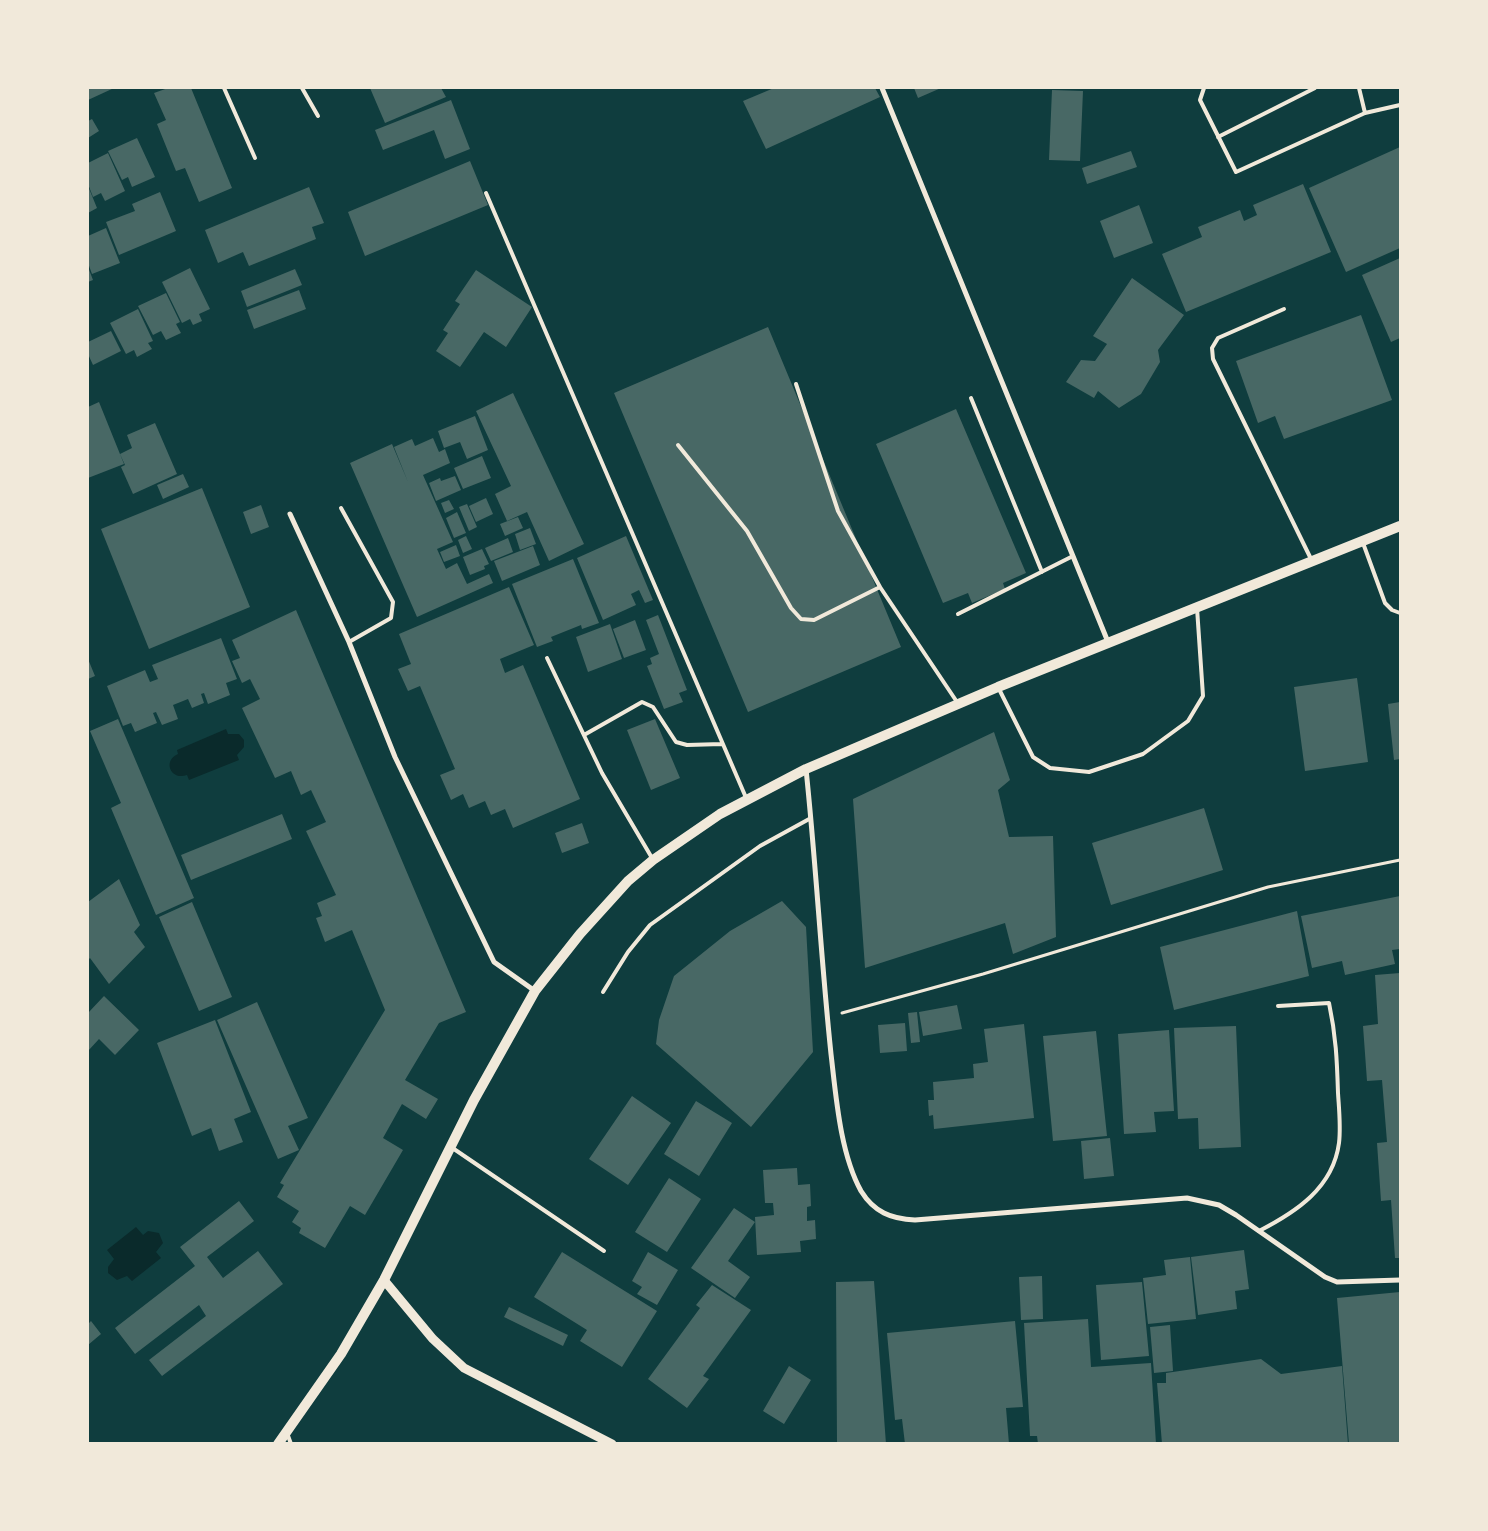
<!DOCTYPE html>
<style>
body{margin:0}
#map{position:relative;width:1488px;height:1531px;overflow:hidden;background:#0f3d3e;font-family:"Alegreya Sans",sans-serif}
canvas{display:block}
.frame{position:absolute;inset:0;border:89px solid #f1e9da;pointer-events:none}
</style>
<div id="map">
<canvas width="1488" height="1531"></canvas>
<div class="frame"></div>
</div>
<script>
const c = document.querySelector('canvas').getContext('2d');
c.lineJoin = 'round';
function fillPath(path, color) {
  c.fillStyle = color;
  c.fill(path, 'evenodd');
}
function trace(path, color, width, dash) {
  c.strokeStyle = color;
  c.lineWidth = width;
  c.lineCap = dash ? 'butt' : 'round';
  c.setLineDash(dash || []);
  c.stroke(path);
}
const water = new Path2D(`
 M 226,729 L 228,734 L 239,734 L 244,740 L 244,747 L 237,755 L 239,760 L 189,780 L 187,775 C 171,781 162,761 178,754 L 177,750 Z
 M 136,1227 L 143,1235 L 148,1231 L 159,1233 L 163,1243 L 156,1252 L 161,1258 L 132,1281 L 127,1276 L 117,1280 L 108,1273 L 108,1267 L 114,1259 L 107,1250 Z`);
const building = new Path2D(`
 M 88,88 L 114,88 L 88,100 Z
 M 168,88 L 191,88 L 232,188 L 199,202 L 185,168 L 176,171 L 157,124 L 166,120 L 154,93 Z
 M 370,88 L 441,88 L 446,97 L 385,123 Z
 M 774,88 L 875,88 L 880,97 L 766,149 L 743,101 Z
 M 914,88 L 941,88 L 918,98 Z
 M 1052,90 L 1083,91 L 1080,161 L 1049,160 Z
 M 451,100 L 470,149 L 445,159 L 434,130 L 383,150 L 375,130 Z
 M 92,119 L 99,131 L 88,138 L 88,121 Z
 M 137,138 L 155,177 L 132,187 L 128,177 L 122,180 L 108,151 Z
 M 1400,147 L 1400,248 L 1346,272 L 1309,188 Z
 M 1131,151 L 1137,167 L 1087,184 L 1082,168 Z
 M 108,153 L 125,191 L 105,201 L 101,193 L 93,197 L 88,184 L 88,163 Z
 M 470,161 L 488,205 L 365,256 L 348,212 Z
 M 1303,184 L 1331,252 L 1186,312 L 1162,254 L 1202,237 L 1198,227 L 1240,210 L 1244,221 L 1257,215 L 1253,205 Z
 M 88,186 L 97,208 L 88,213 Z
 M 309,187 L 324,223 L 312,227 L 316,239 L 249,266 L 243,252 L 218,263 L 205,230 Z
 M 160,192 L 176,231 L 119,255 L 106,222 L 135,211 L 132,204 Z
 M 1139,205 L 1153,243 L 1114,258 L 1100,221 Z
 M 106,228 L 120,263 L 92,274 L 88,263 L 88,236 Z
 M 1400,258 L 1400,338 L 1391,342 L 1362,275 Z
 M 88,267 L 93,280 L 88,282 Z
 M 190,268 L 210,309 L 199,314 L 202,321 L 193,325 L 190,319 L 182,323 L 162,282 Z
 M 295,269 L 302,285 L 247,307 L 241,291 Z
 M 476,270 L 532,307 L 506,347 L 484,332 L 460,367 L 436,351 L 448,333 L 443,330 L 460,304 L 455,301 Z
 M 1132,278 L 1184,315 L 1158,350 L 1160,362 L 1141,394 L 1119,408 L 1098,391 L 1094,398 L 1066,382 L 1081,360 L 1095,361 L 1107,344 L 1093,336 Z
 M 299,290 L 306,309 L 254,329 L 247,310 Z
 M 166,293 L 180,322 L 176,324 L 181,333 L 166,340 L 161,331 L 153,335 L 138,306 Z
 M 138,309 L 153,341 L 148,343 L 152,349 L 137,357 L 134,350 L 126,354 L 110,323 Z
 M 1361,315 L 1392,400 L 1284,439 L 1275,416 L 1258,423 L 1236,361 Z
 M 768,327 L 901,647 L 748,712 L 614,393 Z
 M 111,331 L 121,351 L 93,365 L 88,354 L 88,342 Z
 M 513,393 L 584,544 L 549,561 L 527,512 L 507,521 L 495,494 L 511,486 L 476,411 Z
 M 99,402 L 124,464 L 88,478 L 88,407 Z
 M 956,409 L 1026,573 L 1003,583 L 1005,589 L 972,603 L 968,593 L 943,603 L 876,444 Z
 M 475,416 L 488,450 L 467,459 L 460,442 L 444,448 L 438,431 Z
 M 155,423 L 177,474 L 133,494 L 121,467 L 125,465 L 120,454 L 132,448 L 127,435 Z
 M 433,438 L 439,452 L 445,449 L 450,463 L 423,475 L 453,542 L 437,549 L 446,569 L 457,563 L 467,584 L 489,574 L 493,583 L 417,617 L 350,463 L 392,444 L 408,482 L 394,447 L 412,439 L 415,446 Z
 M 482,456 L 491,478 L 463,489 L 454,468 Z
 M 183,474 L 189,487 L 163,499 L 157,485 Z
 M 455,476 L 461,490 L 436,501 L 429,483 L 440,478 L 441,481 Z
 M 202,488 L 250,607 L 149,649 L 101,529 Z
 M 486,498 L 493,514 L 476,522 L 469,506 Z
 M 449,500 L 454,509 L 445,513 L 441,503 Z
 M 467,504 L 477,527 L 469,531 L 459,507 Z
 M 261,505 L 269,527 L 251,534 L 243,512 Z
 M 457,512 L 466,533 L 454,538 L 446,518 Z
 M 518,517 L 523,528 L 505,536 L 500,524 Z
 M 530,528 L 536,544 L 520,550 L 515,534 Z
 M 466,536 L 472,549 L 463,553 L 458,540 Z
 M 626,536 L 653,600 L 645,603 L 639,590 L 631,594 L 636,605 L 603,620 L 577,558 Z
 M 508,538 L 513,552 L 491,561 L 485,548 Z
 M 456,545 L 460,556 L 444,562 L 440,552 Z
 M 533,546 L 540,565 L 502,581 L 494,561 Z
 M 482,549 L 489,564 L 484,566 L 485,569 L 470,575 L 463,557 Z
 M 573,559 L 599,623 L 582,629 L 581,625 L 551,637 L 553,641 L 537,647 L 512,584 Z
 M 509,587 L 534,645 L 500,659 L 505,673 L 523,665 L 580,799 L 513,828 L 505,809 L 491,815 L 485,801 L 469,808 L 463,794 L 451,800 L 440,775 L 455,769 L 420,686 L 408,691 L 398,669 L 411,664 L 399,634 Z
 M 296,610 L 466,1012 L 439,1023 L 405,1080 L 438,1099 L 426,1119 L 402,1104 L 383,1138 L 403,1150 L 365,1215 L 350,1206 L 325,1248 L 299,1233 L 301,1228 L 292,1222 L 299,1211 L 277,1197 L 284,1185 L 280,1183 L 385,1010 L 352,930 L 325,942 L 316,918 L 322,916 L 317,903 L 336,895 L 306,831 L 326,822 L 311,790 L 301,795 L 291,771 L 275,778 L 242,708 L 260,699 L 250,679 L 242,683 L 232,661 L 240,658 L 232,640 Z
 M 658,615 L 687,690 L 679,693 L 683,702 L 664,709 L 647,666 L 652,664 L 650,658 L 659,654 L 646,620 Z
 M 635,620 L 646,650 L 624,658 L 613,629 Z
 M 610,624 L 622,659 L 588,672 L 576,637 Z
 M 221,638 L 237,679 L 226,683 L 230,695 L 208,704 L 204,693 L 201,694 L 204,703 L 192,708 L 188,699 L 173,705 L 178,719 L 162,725 L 156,712 L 153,713 L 157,723 L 135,732 L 131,723 L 123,726 L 107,686 L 145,670 L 150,682 L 158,679 L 152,665 Z
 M 88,659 L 95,676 L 88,679 Z
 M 1357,678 L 1368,762 L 1305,771 L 1294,687 Z
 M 1400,702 L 1400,759 L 1394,760 L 1388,704 Z
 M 118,719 L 194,898 L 156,915 L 111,808 L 121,803 L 90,731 Z
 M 655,719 L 680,778 L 651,790 L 627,730 Z
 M 994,732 L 1010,780 L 998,790 L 1009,837 L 1053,836 L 1056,937 L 1013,954 L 1005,923 L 865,968 L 853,799 Z
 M 1204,808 L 1223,870 L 1111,905 L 1092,843 Z
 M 282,814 L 292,839 L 191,880 L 181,855 Z
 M 582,823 L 589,843 L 562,853 L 555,833 Z
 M 119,879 L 140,925 L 134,932 L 145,947 L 109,984 L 90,958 L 88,960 L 88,902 Z
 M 1400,896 L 1400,949 L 1392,950 L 1395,964 L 1345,975 L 1342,961 L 1312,968 L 1301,916 Z
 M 782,901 L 806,927 L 813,1052 L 751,1127 L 656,1044 L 659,1020 L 674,976 L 730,931 Z
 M 192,902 L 232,997 L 199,1011 L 159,917 Z
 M 1297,911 L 1309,976 L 1174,1010 L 1160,947 Z
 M 1400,973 L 1400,1258 L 1395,1258 L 1391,1200 L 1381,1201 L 1377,1143 L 1387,1142 L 1382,1080 L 1367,1081 L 1363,1026 L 1378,1024 L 1375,975 Z
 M 104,996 L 139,1030 L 115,1055 L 99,1039 L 88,1051 L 88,1013 Z
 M 257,1002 L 308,1118 L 288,1126 L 299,1150 L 278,1159 L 217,1020 Z
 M 957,1005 L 962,1029 L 923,1036 L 919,1012 Z
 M 917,1012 L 920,1042 L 911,1043 L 908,1013 Z
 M 215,1020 L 251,1112 L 234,1119 L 243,1142 L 219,1151 L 211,1128 L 192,1136 L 157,1043 Z
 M 905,1023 L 907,1051 L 880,1053 L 878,1025 Z
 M 1024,1024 L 1034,1118 L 934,1129 L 933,1115 L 929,1116 L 928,1100 L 934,1100 L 933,1082 L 974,1078 L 973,1064 L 988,1062 L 984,1029 Z
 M 1236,1026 L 1241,1147 L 1199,1149 L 1198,1118 L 1178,1119 L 1174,1028 Z
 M 1169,1030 L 1174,1111 L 1154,1112 L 1156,1132 L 1124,1134 L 1118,1034 Z
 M 1096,1031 L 1107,1136 L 1053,1141 L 1043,1036 Z
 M 632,1096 L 671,1123 L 628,1185 L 589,1159 Z
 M 696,1101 L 732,1123 L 699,1176 L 664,1154 Z
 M 1110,1138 L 1114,1176 L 1084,1179 L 1081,1141 Z
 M 797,1168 L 798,1185 L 810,1184 L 811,1206 L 807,1207 L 807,1221 L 815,1220 L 816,1239 L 800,1241 L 801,1252 L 757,1255 L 755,1217 L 774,1215 L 773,1203 L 765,1203 L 763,1170 Z
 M 669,1178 L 701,1199 L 667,1252 L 635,1232 Z
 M 239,1201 L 254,1221 L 207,1257 L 223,1278 L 258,1251 L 283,1284 L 162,1376 L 149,1360 L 206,1316 L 199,1305 L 135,1354 L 115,1328 L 195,1266 L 180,1247 Z
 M 734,1208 L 755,1222 L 728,1261 L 750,1277 L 735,1298 L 691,1268 Z
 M 1244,1250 L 1249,1289 L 1235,1291 L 1237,1309 L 1198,1315 L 1191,1257 Z
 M 562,1252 L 657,1311 L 622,1367 L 580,1341 L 587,1330 L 534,1297 Z
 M 648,1252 L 678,1270 L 657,1305 L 637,1294 L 642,1287 L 632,1281 Z
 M 1190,1257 L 1196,1319 L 1148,1324 L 1143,1278 L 1166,1275 L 1164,1260 Z
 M 1042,1276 L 1043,1319 L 1021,1320 L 1019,1277 Z
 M 874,1281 L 886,1444 L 837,1444 L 836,1282 Z
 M 1142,1282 L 1149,1356 L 1101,1360 L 1096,1285 Z
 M 712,1285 L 751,1310 L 703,1376 L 709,1379 L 687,1408 L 648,1379 L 700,1308 L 696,1305 Z
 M 1400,1292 L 1400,1444 L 1349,1444 L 1337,1298 Z
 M 509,1307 L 568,1335 L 563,1346 L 504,1317 Z
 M 1088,1319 L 1091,1367 L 1151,1363 L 1156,1444 L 1038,1444 L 1037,1436 L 1030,1436 L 1024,1323 Z
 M 91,1321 L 101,1334 L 88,1345 L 88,1324 Z
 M 1015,1321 L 1023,1407 L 1006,1408 L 1009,1444 L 905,1444 L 902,1419 L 895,1420 L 887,1333 Z
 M 1170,1325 L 1173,1371 L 1154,1373 L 1150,1327 Z
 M 1261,1359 L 1281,1374 L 1342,1366 L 1348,1444 L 1162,1444 L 1157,1383 L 1166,1383 L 1166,1373 Z
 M 789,1366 L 811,1380 L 784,1424 L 763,1411 Z`);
const path = new Path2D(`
 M 842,1013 L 983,974 L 1268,887 L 1400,860`);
const service = new Path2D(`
 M 224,88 L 255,158
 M 302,88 L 318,116
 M 1204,88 L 1200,100 L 1236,172 L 1365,113 L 1400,105
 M 1359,88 L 1365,113
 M 1218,137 L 1315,88
 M 486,193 L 747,800
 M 1284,309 L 1218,338 L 1212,348 L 1213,359 L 1312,561
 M 796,384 L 838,511 L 880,587 L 957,702
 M 971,398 L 1042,572
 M 678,445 L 747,531 L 791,608 L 801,619 L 814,620 L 880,587
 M 341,508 L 393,602 L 391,618 L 349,642
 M 1363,543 L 1385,603 L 1392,610 L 1400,613
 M 958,614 L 1073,556
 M 547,658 L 602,773 L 652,858
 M 998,687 L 1033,757 L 1050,768 L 1089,772 L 1143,754 L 1188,721 L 1203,696 L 1197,608
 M 584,735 L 642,702 L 653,707 L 676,742 L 687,745 L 722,744
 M 603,992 L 628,952 L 650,925 L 760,846 L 811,818
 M 451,1147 L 604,1251
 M 1259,1231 C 1296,1212 1333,1188 1339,1143 C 1341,1127 1339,1109 1338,1093 C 1337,1060 1336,1036 1329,1003 L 1278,1006
 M 287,1433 L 291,1444`);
const minor = new Path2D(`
 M 882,88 L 1108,642
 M 290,514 L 349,642 L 395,757 L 494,962 L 535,991
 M 806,769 C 816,864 821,959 831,1054 C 836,1096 840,1153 861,1191 C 874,1212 891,1219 915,1220 L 1187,1198 L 1219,1205 L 1236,1215 L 1325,1277 L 1337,1282 L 1400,1280`);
const tertiary = new Path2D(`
 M 384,1280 L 433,1339 L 464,1368 L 612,1444`);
const secondary = new Path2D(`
 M 278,1444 L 341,1354 L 384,1280 L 474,1100 L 535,991 L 580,934 L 628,881 L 653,860 L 720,814 L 806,769 L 998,687 L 1400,526`);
fillPath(water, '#0a2a2b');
fillPath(building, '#486865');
trace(path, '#f1e9da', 3);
trace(service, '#f1e9da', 4);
trace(minor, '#f1e9da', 5);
trace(tertiary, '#f1e9da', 9);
trace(secondary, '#f1e9da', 10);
</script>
